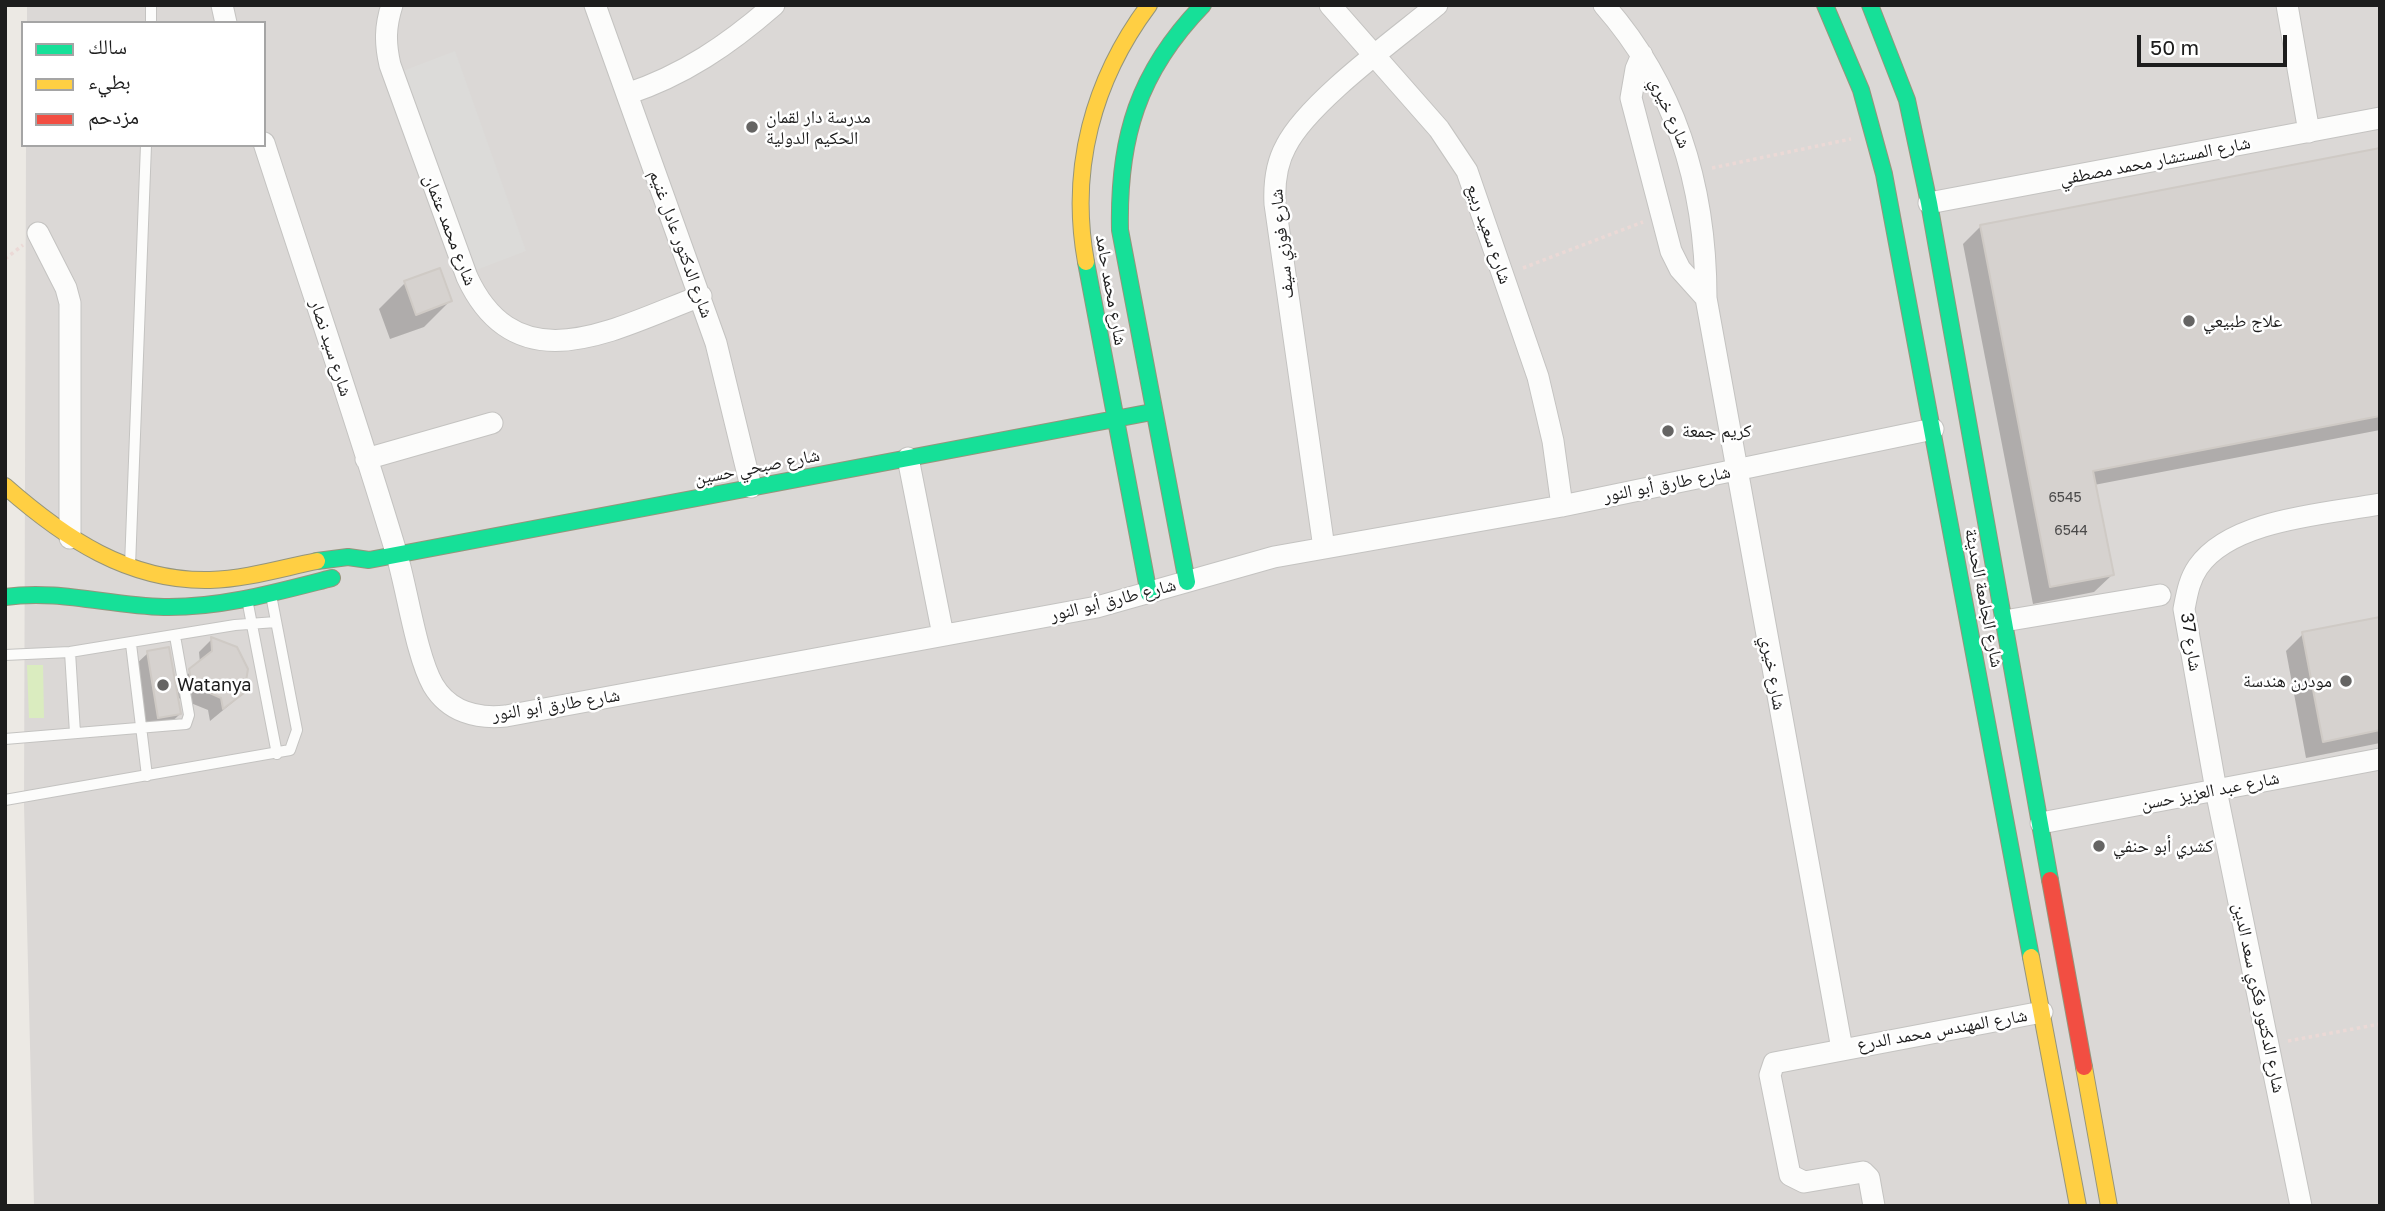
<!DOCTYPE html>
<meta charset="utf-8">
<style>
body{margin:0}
#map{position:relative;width:2385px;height:1211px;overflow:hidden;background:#ece9e4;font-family:"Golos Text","Noto Naskh Arabic",sans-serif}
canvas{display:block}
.frame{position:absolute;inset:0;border:7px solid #1d1d1d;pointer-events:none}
.legend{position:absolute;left:21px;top:21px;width:245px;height:126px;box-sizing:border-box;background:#fff;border:2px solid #a5a5a5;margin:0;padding:9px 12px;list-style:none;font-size:21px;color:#1d1d1d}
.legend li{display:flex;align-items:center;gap:14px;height:35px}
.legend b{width:35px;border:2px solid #a5a5a5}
.scale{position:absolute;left:2137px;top:35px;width:150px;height:32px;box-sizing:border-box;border:4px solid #1d1d1d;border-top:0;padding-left:9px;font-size:21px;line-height:24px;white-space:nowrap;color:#1d1d1d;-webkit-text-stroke:5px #fff;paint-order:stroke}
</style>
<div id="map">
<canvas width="2385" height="1211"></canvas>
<div class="frame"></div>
<ul class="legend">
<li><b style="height:9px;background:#16e098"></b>سالك</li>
<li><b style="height:9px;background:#ffcf43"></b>بطيء</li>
<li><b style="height:9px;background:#f24e42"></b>مزدحم</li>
</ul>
<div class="scale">50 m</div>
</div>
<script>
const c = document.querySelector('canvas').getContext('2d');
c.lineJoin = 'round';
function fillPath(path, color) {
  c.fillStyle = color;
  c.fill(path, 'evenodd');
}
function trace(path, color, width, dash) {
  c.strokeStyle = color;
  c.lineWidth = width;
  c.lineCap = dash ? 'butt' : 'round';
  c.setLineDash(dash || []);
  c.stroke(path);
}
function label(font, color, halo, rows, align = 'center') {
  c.font = font + ' "Golos Text","Noto Naskh Arabic",sans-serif';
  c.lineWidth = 5;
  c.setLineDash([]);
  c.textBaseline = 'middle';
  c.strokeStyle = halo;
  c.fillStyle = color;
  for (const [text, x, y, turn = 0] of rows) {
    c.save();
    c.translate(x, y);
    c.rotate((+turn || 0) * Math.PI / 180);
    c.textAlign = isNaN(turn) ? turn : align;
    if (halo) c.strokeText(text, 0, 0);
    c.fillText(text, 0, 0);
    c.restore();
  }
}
const residential = new Path2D(`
 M 27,5 L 2380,5 L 2380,1206 L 34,1206 L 24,805 L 26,145 L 264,145 L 264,23 L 27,23 Z`);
const grass = new Path2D(`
 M 27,665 L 43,665 L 44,718 L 29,718 Z`);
const parking = new Path2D(`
 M 455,51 L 526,251 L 471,272 L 400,72 Z`);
const shadow = new Path2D(`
 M 2380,149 L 2380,430 L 2094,485 L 2112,575 L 2094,592 L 2033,604 L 1963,244 L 1980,227 Z
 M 405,283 L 450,301 L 424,327 L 390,339 L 379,309 Z
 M 2380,619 L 2380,743 L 2306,758 L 2286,651 L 2303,634 Z
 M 212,639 L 244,662 L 245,685 L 233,702 L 210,721 L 208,710 L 176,697 L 179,715 L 165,728 L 146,731 L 134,666 L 148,653 L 174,687 L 200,663 L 199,652 Z`);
const building = new Path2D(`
 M 2380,148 L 2380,416 L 2093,471 L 2114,575 L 2050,587 L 1980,225 Z
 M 440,268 L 452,301 L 416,315 L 404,281 Z
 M 2380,617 L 2380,730 L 2323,742 L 2302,632 Z
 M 211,637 L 237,647 L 248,669 L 244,693 L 223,709 L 221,698 L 192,685 L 189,669 L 212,651 Z
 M 169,647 L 181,714 L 158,718 L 147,651 Z`);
const path = new Path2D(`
 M 1712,168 L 1851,139
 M 5,259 L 23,245
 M 1523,268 L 1643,222
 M 2288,1041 L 2380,1024`);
const lane = new Path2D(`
 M 151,23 L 151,5
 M 130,566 L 146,145
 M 247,599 L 277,754
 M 131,644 L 147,776
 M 70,652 L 75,733
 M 5,655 L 70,652 L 235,625 L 276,622
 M 5,739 L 186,724 L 189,715 L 175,636
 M 5,800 L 290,750 L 297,730 L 271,595`);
const street = new Path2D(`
 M 222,5 L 226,23
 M 392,5 C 385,27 385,43 390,65 L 467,277 C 518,387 617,327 701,296
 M 595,5 L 716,343 L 751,487
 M 1330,5 L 1439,129 L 1467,171 L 1538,377 L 1553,441 L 1562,506
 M 1604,5 C 1677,88 1706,189 1706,298 L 1842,1049
 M 2287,5 L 2309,132
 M 1642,55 L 1636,69 L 1631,98 L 1671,251 L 1680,269 L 1706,298
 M 627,94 C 684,75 728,45 774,5
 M 264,143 C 308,279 355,415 396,552 C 407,588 416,655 433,685 C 449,712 477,719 506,716 L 1097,607 L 1274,557 L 1562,506 L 1933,429
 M 1929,203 L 2380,118
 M 38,233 L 66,288 L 70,303 L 70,538
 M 908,458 L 943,635
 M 366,459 L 492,423
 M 1324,548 L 1275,204 C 1274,184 1276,164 1286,146 C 1308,102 1396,39 1437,5
 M 2004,621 L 2160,595
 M 2041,823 L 2380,759
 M 1874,1206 L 1869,1178 L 1863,1172 L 1804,1182 L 1790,1175 L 1770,1075 L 1774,1063 L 2042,1012
 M 2301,1206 L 2216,790 L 2184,609 C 2187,594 2189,580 2198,567 C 2231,519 2326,514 2380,504`);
const fast = new Path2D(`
 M 1825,5 L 1861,90 L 1884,174 L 2031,957
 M 1870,5 L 1907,100 L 1929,203 L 2050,880
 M 1086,262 L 1149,594
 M 317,561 L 348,557 L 369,560 L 1152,412
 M 1187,582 L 1120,230 C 1118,138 1138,72 1203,5
 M 5,597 C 59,589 110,606 164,607 C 221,608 277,592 332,578`);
const slow = new Path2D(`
 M 1086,262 C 1069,169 1093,80 1149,5
 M 5,486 C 64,538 129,582 210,580 C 246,579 282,568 317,561
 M 2031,957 L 2078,1206
 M 2084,1067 L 2109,1206`);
const jam = new Path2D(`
 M 2050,880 L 2084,1067`);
const markers = [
 [752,127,7,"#656463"],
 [2189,321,7,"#656463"],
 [1668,431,7,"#656463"],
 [2346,681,7,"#656463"],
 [163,685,7,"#656463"],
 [2099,846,7,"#656463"]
];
const numberNames = [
 ["6545",2065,498],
 ["6544",2071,531]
];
const streetNames = [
 ["شارع خيري",1670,113,66],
 ["شارع المستشار محمد مصطفي",2155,161,-11],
 ["شارع محمد عثمان",450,230,69],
 ["شارع سعيد ربيع",1489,234,71],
 ["شارع الدكتور عادل غنيم",681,244,70],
 ["شارع فوزي سيف",1282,244,-96],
 ["شارع محمد حامد",1111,290,80],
 ["شارع سيد نصار",331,348,72],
 ["شارع صبحي حسين",757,467,-11],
 ["شارع طارق أبو النور",1667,484,-11],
 ["شارع الجامعة الحديثة",1984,598,79],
 ["شارع طارق أبو النور",1113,600,-14],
 ["شارع 37",2191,642,81],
 ["شارع خيري",1773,673,80],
 ["شارع طارق أبو النور",556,705,-9],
 ["شارع عبد العزيز حسن",2210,791,-11],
 ["شارع الدكتور فكري سعد الدين",2259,998,78],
 ["شارع المهندس محمد الدرع",1942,1030,-10]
];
const poiNames = [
 ["مدرسة دار لقمان",766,117],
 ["الحكيم الدولية",766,138],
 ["علاج طبيعي",2203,321],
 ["كريم جمعة",1682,431],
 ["مودرن هندسة",2332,681,"right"],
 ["Watanya",177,685],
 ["كشري أبو حنفي",2113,846]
];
fillPath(residential, '#dbd8d6');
fillPath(grass, '#daecbf');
fillPath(parking, '#dcdbd9');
fillPath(shadow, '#0003');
fillPath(building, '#d6d2cf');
trace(building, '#cfcac5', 2);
trace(lane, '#c4c3c1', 12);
trace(street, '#c4c3c1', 23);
trace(fast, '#95957c', 18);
trace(slow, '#95957c', 18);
trace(jam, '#95957c', 18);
trace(path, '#ebd9d6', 3.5, [3.5, 3.5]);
trace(lane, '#fcfcfb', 10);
trace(street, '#fcfcfb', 21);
trace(fast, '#16e098', 16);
trace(slow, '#ffcf43', 16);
trace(jam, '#f24e42', 16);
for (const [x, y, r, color] of markers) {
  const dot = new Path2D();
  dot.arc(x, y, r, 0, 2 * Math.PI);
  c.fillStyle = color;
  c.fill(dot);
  trace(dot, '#fff', 2.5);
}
label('14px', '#4b4a4a', null, numberNames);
label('18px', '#1d1d1d', '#fff', streetNames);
label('18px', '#1d1d1d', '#fff', poiNames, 'left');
</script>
